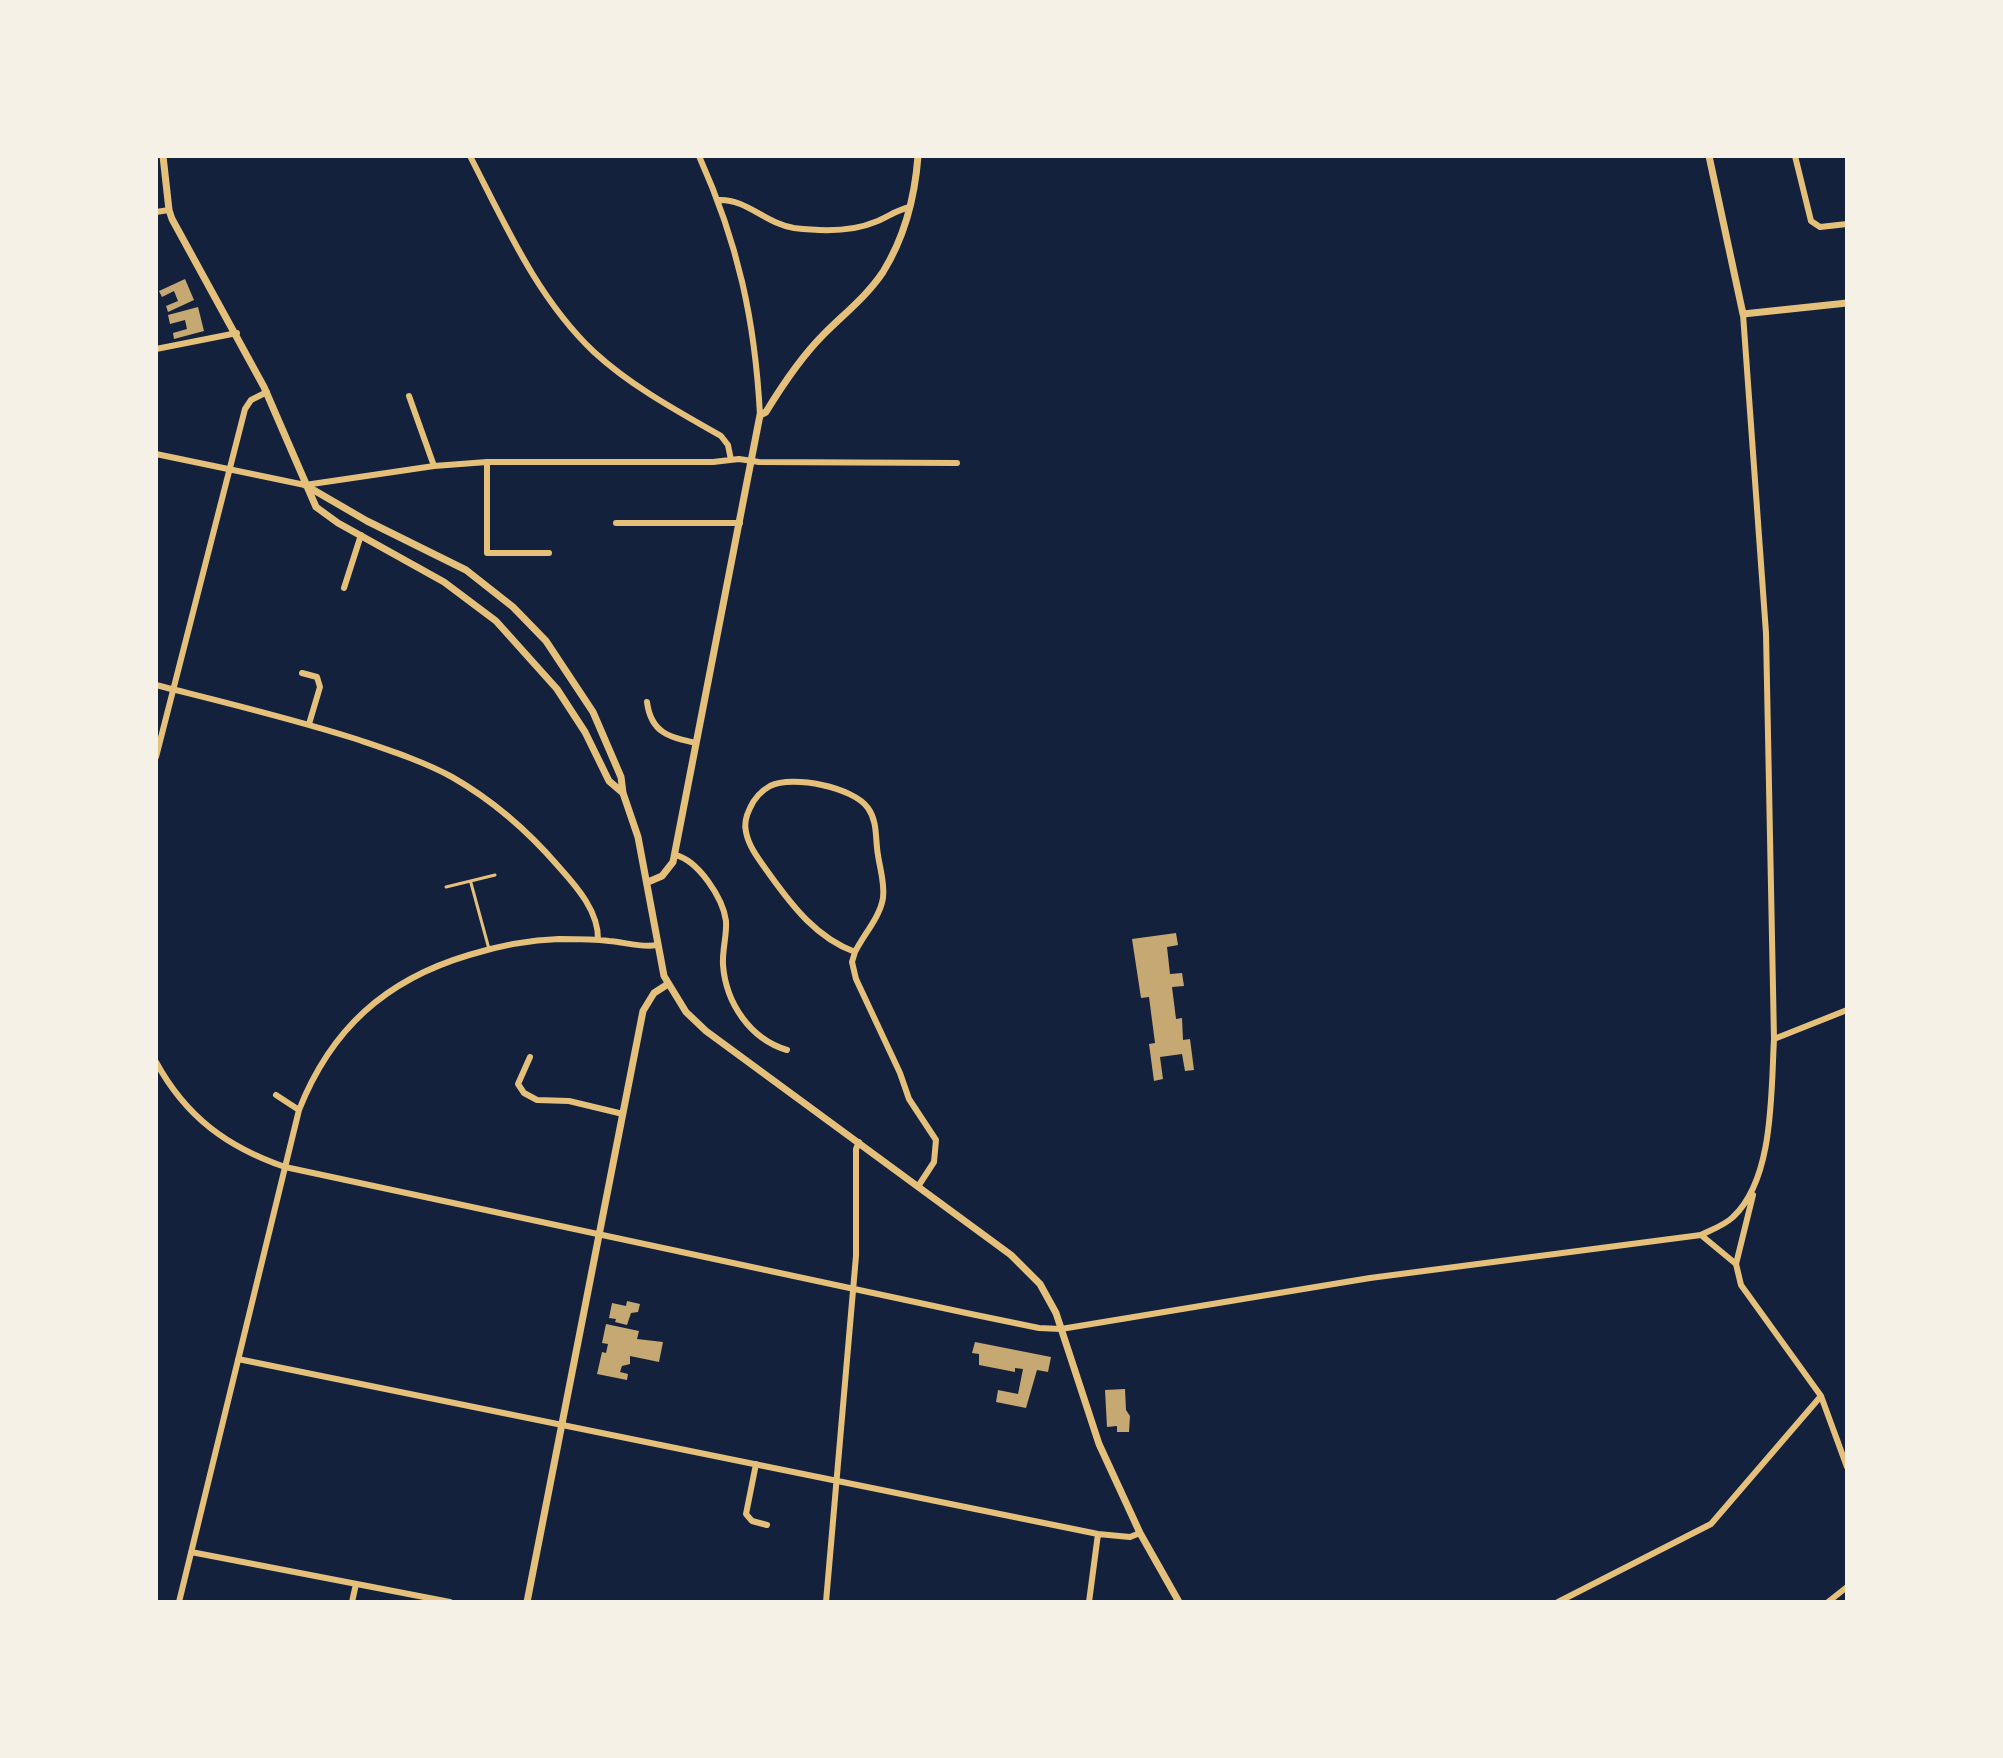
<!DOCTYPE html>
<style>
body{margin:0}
#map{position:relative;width:2003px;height:1758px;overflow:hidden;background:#14213d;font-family:Inter,sans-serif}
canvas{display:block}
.frame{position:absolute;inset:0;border:158px solid #f6f1e7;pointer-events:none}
</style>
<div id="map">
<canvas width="2003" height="1758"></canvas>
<div class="frame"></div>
</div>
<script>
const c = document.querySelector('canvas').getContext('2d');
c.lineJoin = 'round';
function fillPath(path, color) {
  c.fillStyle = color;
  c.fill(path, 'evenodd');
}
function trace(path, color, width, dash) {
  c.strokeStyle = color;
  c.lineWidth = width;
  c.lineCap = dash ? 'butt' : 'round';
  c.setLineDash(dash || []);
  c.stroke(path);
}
const building = new Path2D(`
 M 185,279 L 194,300 L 168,312 L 166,306 L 178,301 L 174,291 L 162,297 L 159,291 Z
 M 198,307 L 204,331 L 174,339 L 173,333 L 187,329 L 185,320 L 170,324 L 168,315 Z
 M 1176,933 L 1178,945 L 1167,947 L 1170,974 L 1182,973 L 1184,986 L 1172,987 L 1176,1019 L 1182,1018 L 1183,1040 L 1190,1039 L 1194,1070 L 1185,1071 L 1182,1054 L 1160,1057 L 1163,1079 L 1154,1081 L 1149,1044 L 1155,1043 L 1149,997 L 1141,998 L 1132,939 Z
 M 627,1301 L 640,1304 L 638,1312 L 631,1313 L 627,1325 L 615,1322 L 616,1319 L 609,1318 L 612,1303 L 626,1306 Z
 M 606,1324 L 639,1331 L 637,1339 L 663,1342 L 659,1362 L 630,1356 L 630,1364 L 622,1366 L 620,1372 L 628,1374 L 627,1380 L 597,1374 L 602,1352 L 606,1353 L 608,1344 L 602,1343 Z
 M 975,1342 L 1051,1357 L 1048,1372 L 1037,1370 L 1026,1408 L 996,1402 L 998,1390 L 1018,1394 L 1023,1369 L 1015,1368 L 1015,1372 L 979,1365 L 979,1354 L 972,1353 Z
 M 1125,1389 L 1126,1410 L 1130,1416 L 1129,1432 L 1117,1432 L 1117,1426 L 1107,1427 L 1105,1390 Z`);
const service = new Path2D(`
 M 471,883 L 489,949
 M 446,887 L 495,875`);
const minor = new Path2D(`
 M 470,156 C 505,224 537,298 594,352 C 631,386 677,411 721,436 L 728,445 L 731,460
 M 699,156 C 738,243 755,320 760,415
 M 1795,156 L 1811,221 L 1820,227 L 1847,224
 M 718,200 C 746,198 766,224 794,228 C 819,231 852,232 875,222 C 888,217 896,210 910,207
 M 156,212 L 169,210
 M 1743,314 L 1766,633 L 1774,1039
 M 156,349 L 237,333
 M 409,396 L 434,466
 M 156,454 L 305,485 L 434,466 L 487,462 L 713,462 L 739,459 L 759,462 L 957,463
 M 487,462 L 487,553 L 549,553
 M 616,523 L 740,523
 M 344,588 L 361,535
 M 302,673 L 317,677 L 320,687 L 309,724
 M 156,685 C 223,702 290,718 356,739 C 388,750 423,761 452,777 C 494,801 528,831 559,867 C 577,887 599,912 598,940
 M 647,702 C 651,733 669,737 696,743
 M 156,757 L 245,409 L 251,400 L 267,392
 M 675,855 C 698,860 723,898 726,921 C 727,936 722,950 723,965 C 726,1003 750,1039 787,1050
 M 855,952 C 864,934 880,917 883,898 C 885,884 880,869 878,855 C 875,839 878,822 868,808 C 853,787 793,775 770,786 C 761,791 754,799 750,808 C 746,816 744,824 746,832 C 749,848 761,862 770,875 C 793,907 817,938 855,952 L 852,962 L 856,979 L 900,1073 L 909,1099 L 936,1140 L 934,1162 L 919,1185
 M 530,1057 L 518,1084 L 524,1093 L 537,1100 L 569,1101 L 623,1114
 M 156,1062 C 186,1117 227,1147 285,1167 L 971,1314 L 1039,1328 L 1061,1329 L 1370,1278 L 1701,1235 C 1711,1230 1725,1225 1733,1217 C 1774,1179 1771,1092 1774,1039 L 1847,1010
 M 276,1095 L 299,1110
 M 1753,1195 L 1736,1264 L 1741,1285 L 1821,1396 L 1847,1467
 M 1701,1235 L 1736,1264
 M 238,1359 L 1098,1534 L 1130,1537 L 1140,1533
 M 756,1464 L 746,1514 L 752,1521 L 767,1525
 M 191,1552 L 450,1602
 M 179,1602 L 299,1110 C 331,1029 385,980 469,955 C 498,946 529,940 559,939 C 576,939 593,939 609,941 C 625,942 641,948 657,945
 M 352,1602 L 356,1584
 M 826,1602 L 856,1256 L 856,1149 L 859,1142
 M 1089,1602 L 1098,1534
 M 1558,1602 L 1711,1524 L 1821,1396
 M 1828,1602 L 1847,1587`);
const tertiary = new Path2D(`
 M 163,156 L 169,210 L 172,219 L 264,387 L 316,507 L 338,523 L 444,582 L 496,621 L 557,689 L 585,732 L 609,781 L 623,793
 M 1709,156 L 1743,314 L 1847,303
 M 305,485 L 367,521 L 466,570 L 513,607 L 546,641 L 593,712 L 621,777 L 623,793 L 638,837 L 664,976 L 686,1012 L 706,1031 L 1011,1255 L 1040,1284 L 1056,1313 L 1099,1444 L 1140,1533 L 1179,1602
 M 648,882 L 662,876 L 673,862 L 760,415 L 766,412 C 783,384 801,357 824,334 C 844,314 867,296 883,272 C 904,238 915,196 918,156
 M 527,1602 L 643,1011 L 654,993 L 668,984`);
fillPath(building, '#c6a872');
trace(service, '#e5c07b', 3);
trace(minor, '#e5c07b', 6);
trace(tertiary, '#e5c07b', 7);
</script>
